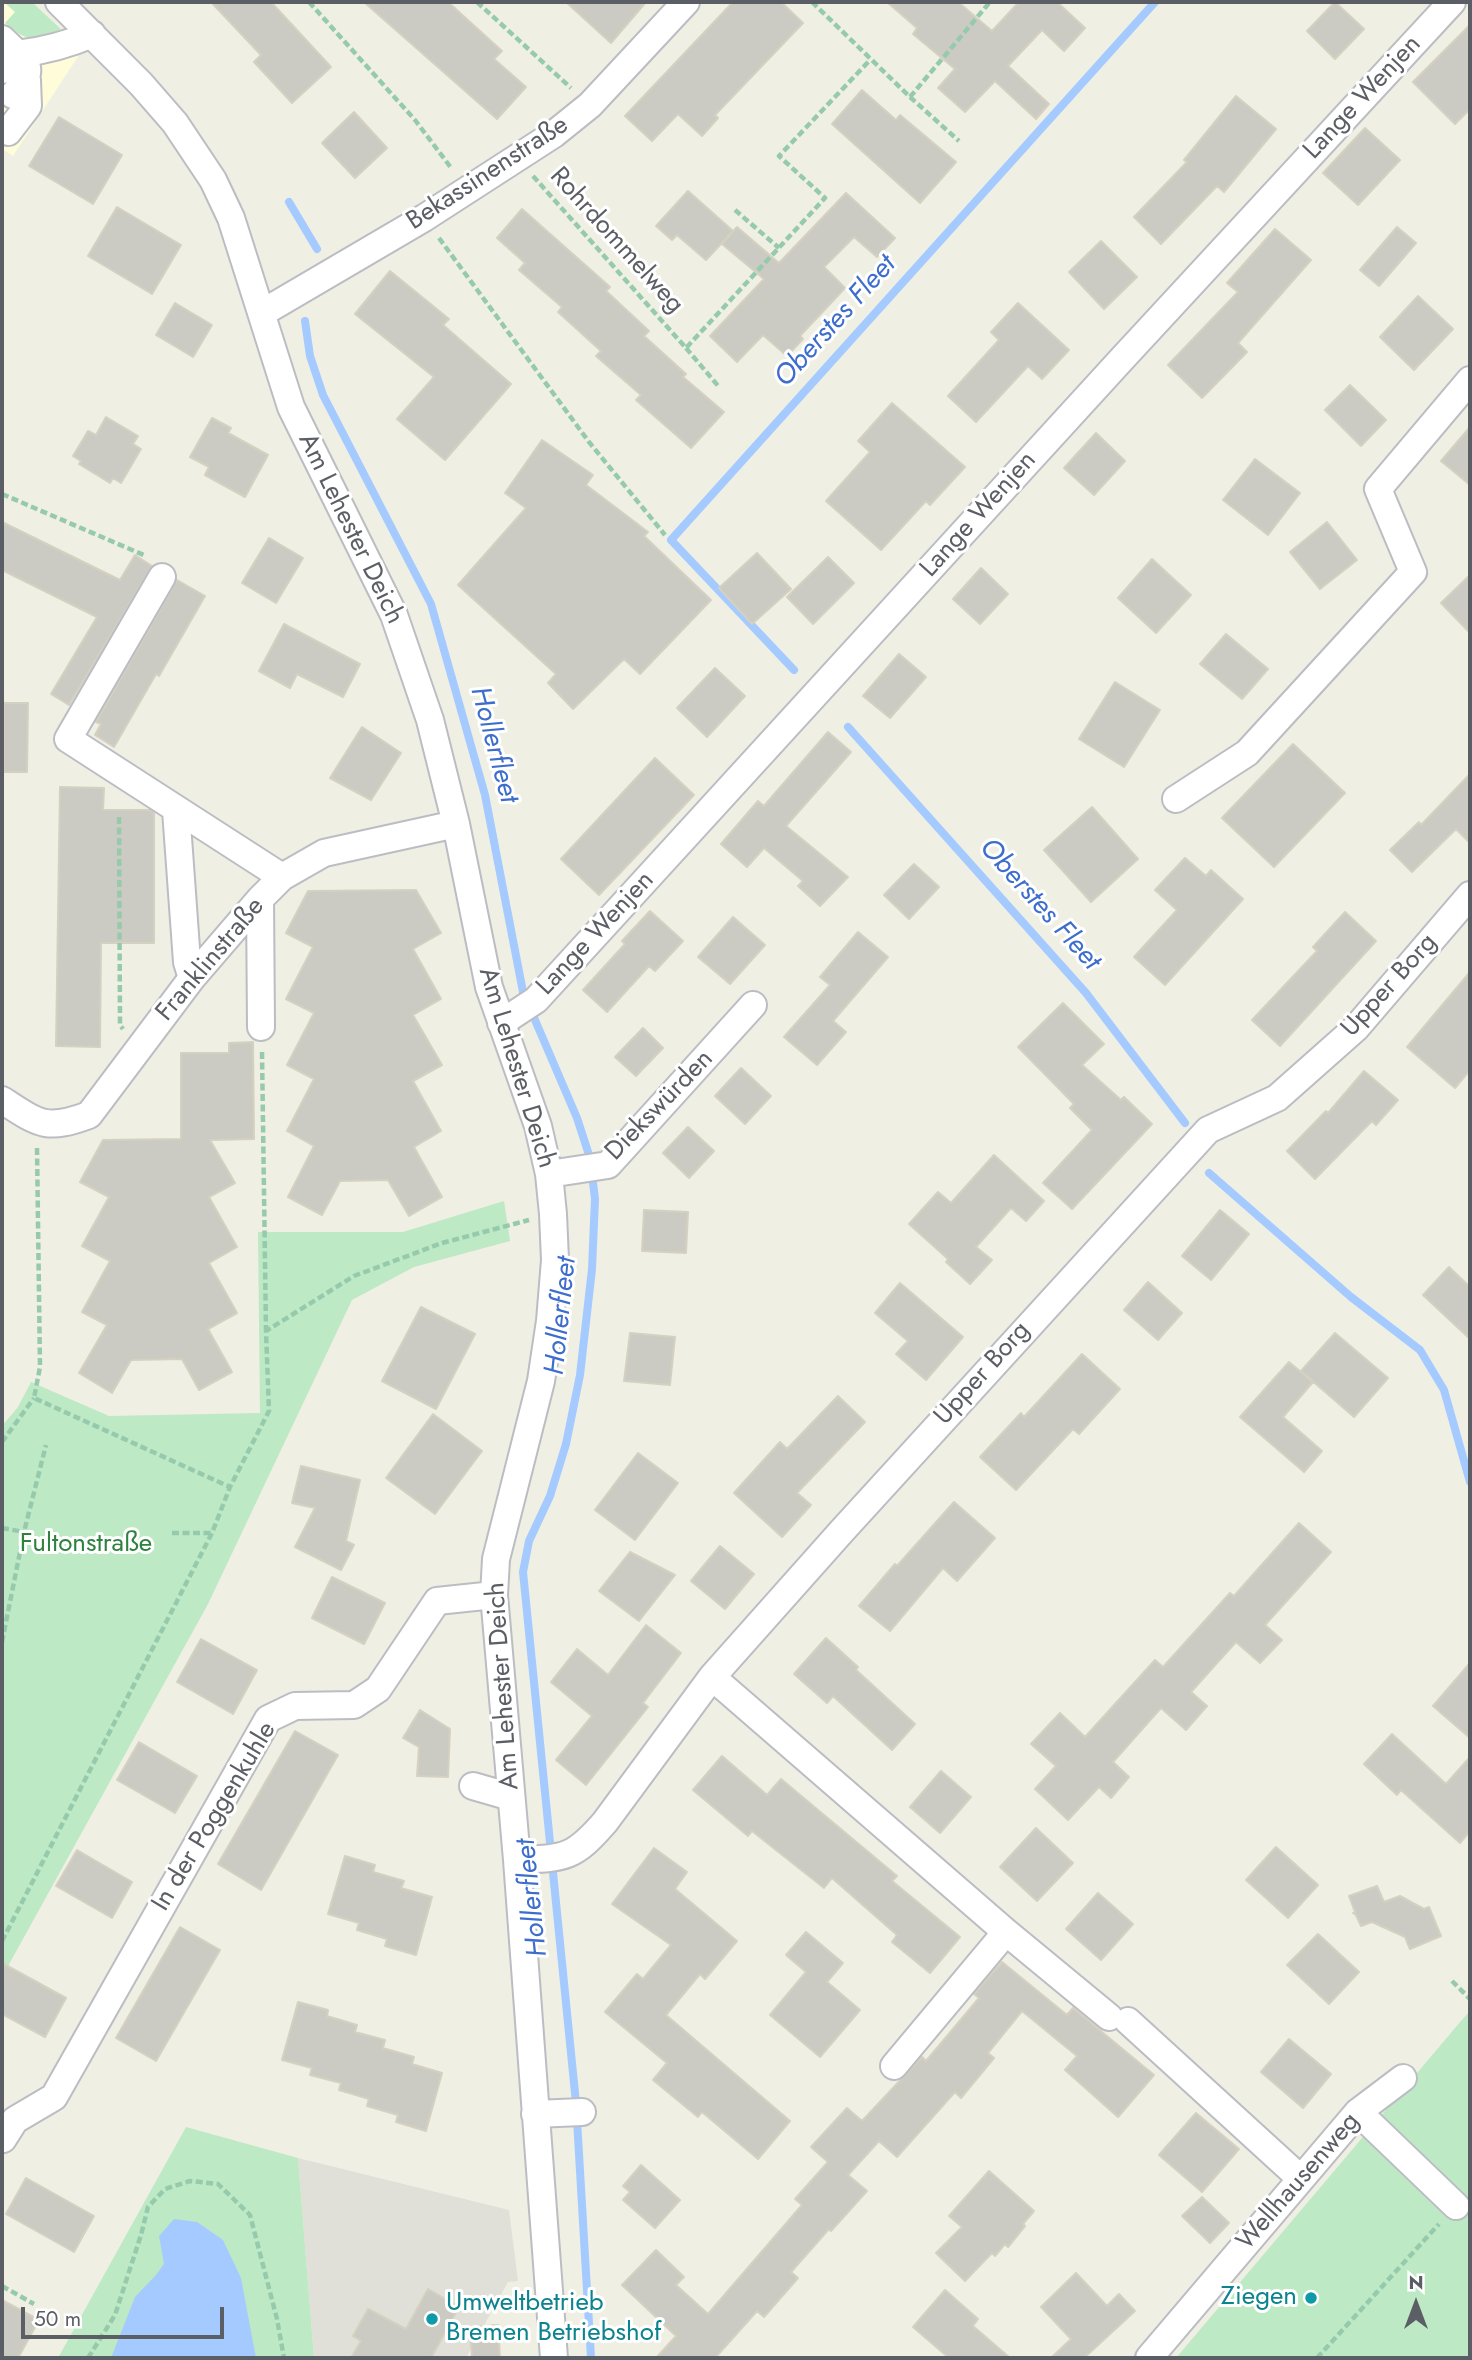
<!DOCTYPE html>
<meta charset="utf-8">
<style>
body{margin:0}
#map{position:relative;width:1472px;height:2360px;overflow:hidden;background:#efefe4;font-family:Jost,sans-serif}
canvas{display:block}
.frame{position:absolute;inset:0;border:4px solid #5c5e65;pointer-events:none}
.north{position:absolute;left:1381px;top:2269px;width:70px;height:70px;-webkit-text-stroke:5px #fff;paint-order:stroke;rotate:0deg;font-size:19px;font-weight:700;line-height:28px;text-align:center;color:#5c5e65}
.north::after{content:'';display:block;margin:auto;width:24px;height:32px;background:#5c5e65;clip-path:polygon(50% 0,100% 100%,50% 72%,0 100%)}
.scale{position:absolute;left:21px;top:2307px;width:203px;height:32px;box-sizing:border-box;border:4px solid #5c5e65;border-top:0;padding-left:9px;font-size:21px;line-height:24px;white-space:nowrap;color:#5c5e65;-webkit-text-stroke:5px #fff;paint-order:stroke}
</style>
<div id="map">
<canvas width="1472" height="2360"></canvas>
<div class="frame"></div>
<div class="north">N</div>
<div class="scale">50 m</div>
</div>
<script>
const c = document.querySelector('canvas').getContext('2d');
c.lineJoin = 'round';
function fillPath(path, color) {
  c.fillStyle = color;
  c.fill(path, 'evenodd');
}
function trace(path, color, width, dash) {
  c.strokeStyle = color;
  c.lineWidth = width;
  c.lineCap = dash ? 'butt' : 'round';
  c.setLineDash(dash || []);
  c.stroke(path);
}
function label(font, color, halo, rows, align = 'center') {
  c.font = font + ' Jost,sans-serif';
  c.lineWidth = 6;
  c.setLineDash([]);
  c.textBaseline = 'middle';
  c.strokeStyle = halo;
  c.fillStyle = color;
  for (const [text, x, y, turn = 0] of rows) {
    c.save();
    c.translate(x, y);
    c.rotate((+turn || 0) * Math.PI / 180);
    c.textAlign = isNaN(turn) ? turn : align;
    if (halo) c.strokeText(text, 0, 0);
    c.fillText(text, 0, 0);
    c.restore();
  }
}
const commercial = new Path2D(`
 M 2,2 L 32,2 L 83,49 L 13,156 L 2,149 Z`);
const industrial = new Path2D(`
 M 298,2158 L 509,2210 L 518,2281 L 508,2282 L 466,2358 L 314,2358 Z`);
const green = new Path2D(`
 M 4,2 L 32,2 L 61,29 C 33,41 28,43 5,23 L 15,12 Z
 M 504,1201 L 510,1241 L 414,1267 L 352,1300 L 208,1604 L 2,1977 L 2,1426 L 18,1407 L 31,1382 L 109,1416 L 260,1413 L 258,1232 L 403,1232 Z
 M 1470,2011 L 1470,2358 L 1176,2358 L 1461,2021 Z
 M 186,2127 L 298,2158 L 314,2358 L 58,2358 Z`);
const water = new Path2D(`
 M 174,2219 L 197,2222 L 223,2240 L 241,2278 L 256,2358 L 111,2358 L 135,2297 L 156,2275 L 164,2264 L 159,2236 Z`);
const stream = new Path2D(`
 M 289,202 L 317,249
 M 305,321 L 310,356 L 323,395 L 431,604 L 485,795 L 523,992 L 577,1118 L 590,1158 L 595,1199 L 592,1269 L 580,1375 L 566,1444 L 550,1496 L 529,1541 L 523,1572 L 576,2103 L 591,2358
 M 794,670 L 671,540 L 1155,2
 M 848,727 L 1086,993 L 1185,1123
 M 1209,1173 L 1351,1297 L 1420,1350 L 1444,1390 L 1470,1482`);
const building = new Path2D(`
 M 211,2 L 271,2 L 331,67 L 292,103 L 254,62 L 261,55 Z
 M 364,2 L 448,2 L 502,51 L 494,59 L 526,87 L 497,119 Z
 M 566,2 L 646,2 L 611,43 Z
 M 733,2 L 781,2 L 803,23 L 715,115 L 718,118 L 702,136 L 678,114 L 652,141 L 625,116 Z
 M 887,2 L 958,2 L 992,31 L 1019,2 L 1057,2 L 1085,28 L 1064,51 L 1042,30 L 1008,66 L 1049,104 L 1036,119 L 995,81 L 965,112 L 938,88 L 955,69 L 913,34 L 917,28 Z
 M 1335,2 L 1364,29 L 1335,59 L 1307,31 Z
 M 1470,25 L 1470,109 L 1455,124 L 1413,82 Z
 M 862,90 L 896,120 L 900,115 L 956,162 L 920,203 L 832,124 Z
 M 1236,96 L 1276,129 L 1224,192 L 1217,186 L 1161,244 L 1134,217 L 1187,162 L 1184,160 Z
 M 354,112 L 387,148 L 355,178 L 322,143 Z
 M 59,117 L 122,155 L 93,204 L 29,166 Z
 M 1365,128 L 1400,160 L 1358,205 L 1323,173 Z
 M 688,191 L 733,231 L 706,260 L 677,235 L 672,240 L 656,226 Z
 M 846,193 L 895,238 L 877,257 L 854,237 L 824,267 L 845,288 L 800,336 L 803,339 L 787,356 L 763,335 L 737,362 L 710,336 L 764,279 L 722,244 L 737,227 L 779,263 Z
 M 117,207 L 181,245 L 152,294 L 88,256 Z
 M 522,209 L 610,287 L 606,291 L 649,331 L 644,336 L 686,374 L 683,377 L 724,412 L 691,448 L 636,400 L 641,395 L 596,356 L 601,351 L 558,312 L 562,307 L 519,270 L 525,263 L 497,238 Z
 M 1397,227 L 1416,243 L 1379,286 L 1360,270 Z
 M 1275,229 L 1311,260 L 1238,343 L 1247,352 L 1202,398 L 1168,365 L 1238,292 L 1227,283 Z
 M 1101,241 L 1137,277 L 1104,309 L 1069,272 Z
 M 390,271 L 449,319 L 443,325 L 511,384 L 445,460 L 397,419 L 434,377 L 355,314 Z
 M 1418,296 L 1453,329 L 1414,370 L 1380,337 Z
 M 175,303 L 212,325 L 193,357 L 156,335 Z
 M 1018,303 L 1069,350 L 1042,379 L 1028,366 L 976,422 L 948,396 L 999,340 L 991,332 Z
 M 1350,385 L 1386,420 L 1361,446 L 1325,410 Z
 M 892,403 L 965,467 L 930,505 L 926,501 L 881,550 L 826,501 L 870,452 L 858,441 Z
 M 106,417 L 138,436 L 133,444 L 141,449 L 121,483 L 113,478 L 110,483 L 79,464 L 81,461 L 73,456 L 88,431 L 96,435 Z
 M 212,418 L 231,428 L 228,433 L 268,455 L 245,497 L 205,475 L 209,467 L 190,457 Z
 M 1470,427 L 1470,485 L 1441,461 Z
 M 1096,433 L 1125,461 L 1094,495 L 1064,468 Z
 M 542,440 L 593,475 L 586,485 L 648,532 L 644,536 L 711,600 L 640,674 L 624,659 L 573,709 L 548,683 L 556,674 L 458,585 L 526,508 L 505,493 Z
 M 1255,459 L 1300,493 L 1268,535 L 1223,500 Z
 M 2,522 L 120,580 L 135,555 L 152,566 L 69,705 L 51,694 L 97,617 L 2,570 Z
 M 1327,522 L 1357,560 L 1320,589 L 1290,552 Z
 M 269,538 L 303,558 L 276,603 L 242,583 Z
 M 757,553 L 791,589 L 752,624 L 719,588 Z
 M 828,557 L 854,583 L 813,624 L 787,597 Z
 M 1152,559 L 1191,595 L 1156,633 L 1118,598 Z
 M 981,568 L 1008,594 L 980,624 L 953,599 Z
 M 1470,575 L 1470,633 L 1441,603 Z
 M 177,580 L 205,596 L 159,676 L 156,674 L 114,747 L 95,735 L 101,724 L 96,722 Z
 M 284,624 L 360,664 L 343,697 L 297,674 L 290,688 L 259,671 Z
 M 1226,634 L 1268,669 L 1242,699 L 1200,664 Z
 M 899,654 L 926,677 L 890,718 L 863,696 Z
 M 715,668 L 745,696 L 707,737 L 677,708 Z
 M 1115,682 L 1160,710 L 1124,767 L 1079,739 Z
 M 4,703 L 28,703 L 27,772 L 4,772 Z
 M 362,727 L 401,753 L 371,800 L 330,778 Z
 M 828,732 L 851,752 L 786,826 L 848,877 L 820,906 L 798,886 L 803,881 L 764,848 L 747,867 L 721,844 L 758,801 L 764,806 Z
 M 1293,744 L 1345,793 L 1274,867 L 1222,818 Z
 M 655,758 L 694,795 L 599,895 L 561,859 Z
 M 1470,774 L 1470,843 L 1456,829 L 1412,872 L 1390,850 L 1419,822 L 1421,825 Z
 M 60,787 L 104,788 L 103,810 L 150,810 L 154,813 L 154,943 L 101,943 L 100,1047 L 56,1046 Z
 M 1092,807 L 1138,859 L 1091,902 L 1044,850 Z
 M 1185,858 L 1206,876 L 1211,870 L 1243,899 L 1165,985 L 1134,957 L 1177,910 L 1155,890 Z
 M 914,864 L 939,887 L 909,919 L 884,895 Z
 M 416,890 L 441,933 L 413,949 L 441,999 L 413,1015 L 442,1065 L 413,1081 L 441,1131 L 414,1147 L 442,1197 L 409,1216 L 388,1180 L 340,1181 L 322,1215 L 288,1197 L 314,1146 L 287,1131 L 314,1079 L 287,1065 L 314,1013 L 286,999 L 313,947 L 286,933 L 308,891 Z
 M 650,911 L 683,941 L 655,971 L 649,966 L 607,1012 L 583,990 L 625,944 L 622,941 Z
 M 1345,912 L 1376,941 L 1280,1046 L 1252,1020 L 1317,951 L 1313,947 Z
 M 733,917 L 765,945 L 730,984 L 698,957 Z
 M 858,932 L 888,957 L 833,1021 L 846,1032 L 817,1065 L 784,1037 L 830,985 L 820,977 Z
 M 1470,972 L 1470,1070 L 1455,1088 L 1407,1047 Z
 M 1063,1003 L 1104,1044 L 1082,1065 L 1121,1100 L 1124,1097 L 1152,1124 L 1072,1209 L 1043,1183 L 1092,1130 L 1070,1108 L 1074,1104 L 1018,1047 Z
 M 643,1028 L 663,1048 L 636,1076 L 615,1057 Z
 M 253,1042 L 254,1139 L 210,1140 L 235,1183 L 209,1197 L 237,1247 L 209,1263 L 237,1313 L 208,1329 L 232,1372 L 199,1390 L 182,1359 L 131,1360 L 112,1393 L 79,1373 L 107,1325 L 82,1312 L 110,1261 L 82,1246 L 109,1197 L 80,1182 L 103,1140 L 181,1139 L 181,1053 L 229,1053 L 229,1043 Z
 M 741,1068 L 771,1096 L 745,1124 L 715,1096 Z
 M 1364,1071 L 1398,1100 L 1376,1125 L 1372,1121 L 1315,1179 L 1287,1151 L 1326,1111 L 1328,1113 Z
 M 688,1127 L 714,1151 L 689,1178 L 663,1153 Z
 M 994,1155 L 1044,1201 L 1026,1221 L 1011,1208 L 976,1247 L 992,1260 L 970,1284 L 946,1262 L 948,1259 L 909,1224 L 938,1192 L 951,1203 Z
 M 644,1210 L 688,1212 L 686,1253 L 642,1251 Z
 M 1220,1210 L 1249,1234 L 1211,1280 L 1182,1256 Z
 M 1449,1267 L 1470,1287 L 1470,1339 L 1423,1295 Z
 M 1148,1282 L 1182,1313 L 1158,1340 L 1124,1310 Z
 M 900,1283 L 963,1337 L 926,1380 L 896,1354 L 908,1341 L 875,1313 Z
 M 421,1307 L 475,1334 L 436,1409 L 382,1381 Z
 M 630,1333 L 675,1337 L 670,1385 L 624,1381 Z
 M 1335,1333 L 1388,1378 L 1354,1417 L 1301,1371 Z
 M 1082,1354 L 1120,1389 L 1079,1434 L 1073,1429 L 1016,1490 L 980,1457 L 1021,1413 L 1024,1417 Z
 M 1289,1362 L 1313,1382 L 1283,1417 L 1322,1451 L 1304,1472 L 1240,1417 Z
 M 838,1396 L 865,1422 L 797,1493 L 811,1505 L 782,1537 L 734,1493 L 780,1442 L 787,1449 Z
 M 433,1414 L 482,1451 L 435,1514 L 386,1478 Z
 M 638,1453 L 678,1483 L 635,1540 L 595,1510 Z
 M 301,1466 L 360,1480 L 346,1541 L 354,1545 L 341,1570 L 295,1547 L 315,1508 L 292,1503 Z
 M 954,1502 L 995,1538 L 957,1581 L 943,1568 L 890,1631 L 859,1606 L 895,1564 L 897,1566 Z
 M 1299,1523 L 1331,1552 L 1265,1625 L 1282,1640 L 1260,1663 L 1236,1642 L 1191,1692 L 1207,1706 L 1186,1730 L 1161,1708 L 1113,1762 L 1129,1777 L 1111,1798 L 1099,1787 L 1068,1820 L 1035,1789 L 1056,1766 L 1031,1744 L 1060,1713 L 1085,1737 L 1155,1660 L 1163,1667 L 1230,1593 L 1234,1596 Z
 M 720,1546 L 754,1574 L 725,1609 L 691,1581 Z
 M 630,1552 L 675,1575 L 639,1621 L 599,1591 Z
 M 332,1577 L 385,1603 L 364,1644 L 312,1618 Z
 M 646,1625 L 681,1653 L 643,1703 L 648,1707 L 586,1785 L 556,1760 L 592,1716 L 551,1682 L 577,1649 L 608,1675 Z
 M 826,1638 L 858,1667 L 856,1670 L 915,1724 L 892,1750 L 833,1696 L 827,1703 L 794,1674 Z
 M 201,1639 L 257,1670 L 233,1714 L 177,1682 Z
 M 1470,1663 L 1470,1738 L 1433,1706 Z
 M 420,1710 L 450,1729 L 448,1777 L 417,1776 L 419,1747 L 403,1738 Z
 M 295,1731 L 338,1755 L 261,1890 L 218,1864 Z
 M 1392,1734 L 1446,1784 L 1470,1757 L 1470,1831 L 1460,1843 L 1401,1790 L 1397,1795 L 1364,1764 Z
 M 139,1742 L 197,1776 L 175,1813 L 117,1780 Z
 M 722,1756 L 767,1795 L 781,1779 L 897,1876 L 892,1881 L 960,1937 L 930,1973 L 892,1942 L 897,1935 L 832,1878 L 824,1888 L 752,1831 L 748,1836 L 693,1790 Z
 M 941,1771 L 971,1797 L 940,1833 L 910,1807 Z
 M 1036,1828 L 1073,1863 L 1037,1901 L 1000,1867 Z
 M 1276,1847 L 1318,1885 L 1288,1918 L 1246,1880 Z
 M 654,1848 L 687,1872 L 675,1889 L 737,1941 L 705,1979 L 700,1974 L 666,2015 L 790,2121 L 758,2159 L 702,2112 L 698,2117 L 653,2080 L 667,2063 L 605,2012 L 637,1974 L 643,1979 L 671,1945 L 612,1904 Z
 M 77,1850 L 132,1882 L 112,1918 L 56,1886 Z
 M 345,1856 L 375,1865 L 373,1872 L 404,1881 L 401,1888 L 432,1897 L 416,1955 L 385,1946 L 387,1939 L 357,1930 L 359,1923 L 328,1914 Z
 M 1377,1886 L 1384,1902 L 1400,1896 L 1424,1909 L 1429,1907 L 1441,1936 L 1410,1949 L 1405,1937 L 1372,1922 L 1361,1926 L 1356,1915 L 1353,1913 L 1355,1912 L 1349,1896 Z
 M 1098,1893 L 1133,1924 L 1101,1960 L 1066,1929 Z
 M 180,1927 L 220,1950 L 156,2061 L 116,2038 Z
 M 806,1932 L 843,1963 L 827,1982 L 860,2010 L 820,2057 L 770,2015 L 806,1972 L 786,1955 Z
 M 1318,1934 L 1359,1972 L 1329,2004 L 1287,1965 Z
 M 1002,1962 L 1067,2015 L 1073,2008 L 1154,2075 L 1118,2117 L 1065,2070 L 1077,2056 L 1022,2011 L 988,2053 L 994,2058 L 961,2098 L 955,2092 L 897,2157 L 879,2141 L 848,2175 L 867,2191 L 831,2231 L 829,2229 L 791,2272 L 798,2278 L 764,2317 L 757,2311 L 715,2358 L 656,2358 L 676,2336 L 622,2285 L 656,2250 L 684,2277 L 676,2285 L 708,2314 L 802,2205 L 795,2199 L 828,2162 L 811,2147 L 847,2108 L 862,2121 L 922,2057 L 926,2061 L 979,1998 L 974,1994 Z
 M 2,1963 L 66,1998 L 45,2037 L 2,2014 Z
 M 298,2002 L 328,2010 L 327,2016 L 357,2025 L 355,2032 L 385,2040 L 383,2048 L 414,2057 L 412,2064 L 442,2073 L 426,2131 L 396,2122 L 398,2115 L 367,2106 L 369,2099 L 339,2090 L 341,2083 L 310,2075 L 312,2068 L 282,2060 Z
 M 1289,2039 L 1331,2074 L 1303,2108 L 1261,2072 Z
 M 1196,2113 L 1239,2149 L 1202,2192 L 1159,2155 Z
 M 641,2165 L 680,2200 L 655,2228 L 623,2200 L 630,2192 L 623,2186 Z
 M 989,2171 L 1034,2211 L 1023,2224 L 1025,2226 L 1008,2247 L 1005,2244 L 995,2256 L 992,2253 L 965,2281 L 936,2253 L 962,2227 L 949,2216 Z
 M 26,2178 L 94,2216 L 74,2252 L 6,2214 Z
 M 1202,2197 L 1229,2223 L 1210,2243 L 1182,2216 Z
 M 1076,2273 L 1107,2306 L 1119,2294 L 1135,2311 L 1084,2358 L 1051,2358 L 1071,2339 L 1041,2307 Z
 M 428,2289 L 459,2307 L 431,2358 L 351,2358 L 361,2341 L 353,2336 L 368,2309 L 406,2329 Z
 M 945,2290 L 978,2319 L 973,2326 L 1010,2358 L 949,2358 L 913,2327 Z
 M 2,2300 L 39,2320 L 18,2358 L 2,2358 Z
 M 498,2325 L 500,2358 L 472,2358 L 470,2327 Z`);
const path = new Path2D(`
 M 309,2 L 415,120 L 452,169
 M 477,2 L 571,88
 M 812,2 L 910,97 L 990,2
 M 910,97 L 959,141
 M 533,176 L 686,348 L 825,198 L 779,156 L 870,60
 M 735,210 L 779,248
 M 439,238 L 589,442 L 665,535
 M 686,348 L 719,387
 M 2,494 L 146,556
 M 119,817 L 120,1025 L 123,1029
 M 262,1052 L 266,1331
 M 37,1148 L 40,1367 L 34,1398 L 230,1487
 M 2,1442 L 34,1398
 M 2,1528 L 24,1532
 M 172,1533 L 212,1533
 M 2,1642 L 24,1532 L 46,1445
 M 2,1941 L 212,1533 L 230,1487 L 269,1411 L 266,1331 L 354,1276 L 442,1243 L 529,1220
 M 1452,1981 L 1470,1999
 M 2,2286 L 34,2304
 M 88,2358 L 115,2315 L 141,2235 L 148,2207 L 165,2189 L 190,2181 L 218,2184 L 250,2215 L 277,2319 L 284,2358
 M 1317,2358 L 1439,2224`);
const minor = new Path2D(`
 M 59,2 L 141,84 L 175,123 L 213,180 L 231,218 L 291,407 L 394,615 L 430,720 L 456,824 L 489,987 L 538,1126 L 549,1174 L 553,1214 L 555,1260 L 550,1321 L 541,1381 L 496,1559 L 494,1595 L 517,1860 L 554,2358
 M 2,39 C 26,62 39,67 13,95
 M 2,70 L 17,54 C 44,51 67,45 92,34
 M 8,132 L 28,106 L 27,80
 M 262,313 L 424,218 L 554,134 L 590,105 L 686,2
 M 162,577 L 68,739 L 282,877
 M 1176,799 L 1247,753 L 1413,572 L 1378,489 L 1470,380
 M 176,810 L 187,962 L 192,978
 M 260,899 L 261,1027
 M 501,1023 L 536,1000 L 1121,360 L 1452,2
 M 2,1100 C 39,1124 46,1131 89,1115 L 192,978 L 260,899 L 282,877 L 324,853 L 456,824
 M 549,1174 L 608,1165 L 753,1005
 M 712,1677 L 1006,1932 L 1109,2017
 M 473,1786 L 511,1797
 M 517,1860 C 565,1858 573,1859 605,1822 L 712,1677 L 841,1532 L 1208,1130 L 1277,1098 L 1356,1028 L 1470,895
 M 1128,2021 L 1300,2178
 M 894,2066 L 1006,1932
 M 1358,2112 L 1456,2206
 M 535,2114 L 582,2112
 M 3,2139 L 15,2120 L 54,2097 L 268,1719 L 295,1706 L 354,1705 L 378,1689 L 437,1601 L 494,1595
 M 1149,2358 L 1358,2112 L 1403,2078`);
const markers = [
 [1311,2298,7,"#0f9aa8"],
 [432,2319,7,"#0f9aa8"]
];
const streetNames = [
 ["Lange Wenjen",1363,98,-47],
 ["Bekassinenstraße",488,174,-33],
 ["Rohrdommelweg",616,241,48],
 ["Lange Wenjen",979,515,-48],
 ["Am Lehester Deich",350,529,64],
 ["Lange Wenjen",596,934,-47],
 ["Franklinstraße",211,960,-50],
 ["Upper Borg",1390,986,-48],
 ["Am Lehester Deich",516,1068,73],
 ["Diekswürden",660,1106,-46],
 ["Upper Borg",983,1374,-48],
 ["Am Lehester Deich",504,1686,-94],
 ["In der Poggenkuhle",215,1817,-59],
 ["Wellhausenweg",1299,2182,-49]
];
const parkNames = [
 ["Fultonstraße",86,1545]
];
const cultureNames = [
 ["Ziegen",1297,2298],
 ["Umweltbetrieb",446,2304,"left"],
 ["Bremen Betriebshof",446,2334,"left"]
];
const waterNames = [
 ["Oberstes Fleet",836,322,-48],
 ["Hollerfleet",493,745,75],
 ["Oberstes Fleet",1039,905,48],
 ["Hollerfleet",562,1316,-84],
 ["Hollerfleet",533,1898,-96]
];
fillPath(commercial, '#fffcd9');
fillPath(industrial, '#e0e0d8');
fillPath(green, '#bee9c5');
fillPath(water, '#a4caff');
trace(stream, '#a4caff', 8);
fillPath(building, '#cccbc3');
trace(building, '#d5d1c1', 2);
trace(minor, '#bbbdc3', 30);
trace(path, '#96caad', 4.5, [7, 3.5]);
trace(minor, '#fff', 26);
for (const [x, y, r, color] of markers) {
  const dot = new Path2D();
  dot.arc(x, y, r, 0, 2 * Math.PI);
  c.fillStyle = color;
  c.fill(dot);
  trace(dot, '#fff', 2.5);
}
label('26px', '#5c5e65', '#fff', streetNames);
label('26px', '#2e823e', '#fff', parkNames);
label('26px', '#0d838f', '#fff', cultureNames, 'right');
label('italic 28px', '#3d6ecc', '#fff', waterNames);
</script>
